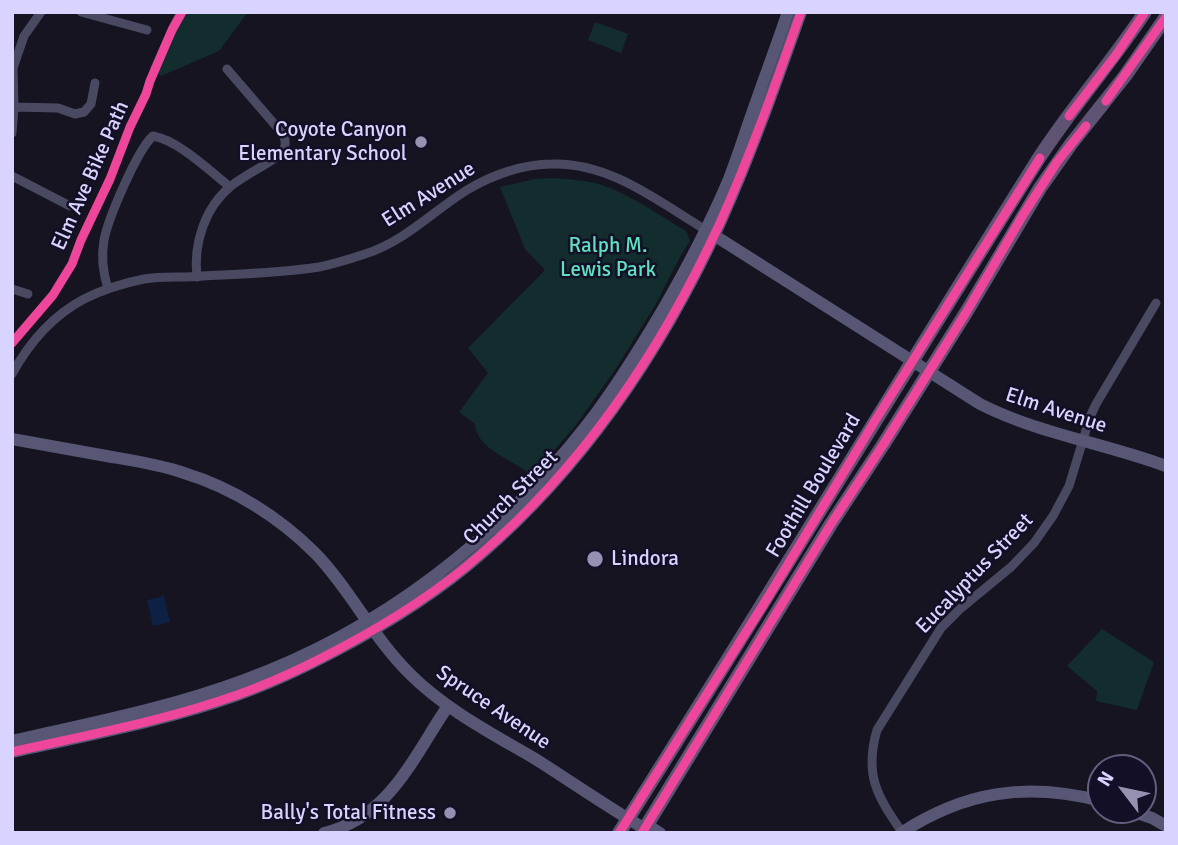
<!DOCTYPE html>
<style>
body{margin:0}
#map{position:relative;width:1178px;height:845px;overflow:hidden;background:#161421;font-family:Signika,sans-serif}
canvas{display:block}
.frame{position:absolute;inset:0;border:14px solid #d9d4ff;pointer-events:none}
.north{position:absolute;left:1087px;top:754px;width:70px;height:70px;box-sizing:border-box;background:#130f26;border:2px solid #625e7d;border-radius:50%;rotate:302deg;font-size:19px;font-weight:700;line-height:28px;text-align:center;color:#d9d4ff}
.north::after{content:'';display:block;margin:auto;width:24px;height:32px;background:#9591b1;clip-path:polygon(50% 0,100% 100%,50% 72%,0 100%)}
</style>
<div id="map">
<canvas width="1178" height="845"></canvas>
<div class="frame"></div>
<div class="north">N</div>
</div>
<script>
const c = document.querySelector('canvas').getContext('2d');
c.lineJoin = 'round';
function fillPath(path, color) {
  c.fillStyle = color;
  c.fill(path, 'evenodd');
}
function trace(path, color, width, dash) {
  c.strokeStyle = color;
  c.lineWidth = width;
  c.lineCap = dash ? 'butt' : 'round';
  c.setLineDash(dash || []);
  c.stroke(path);
}
function label(font, color, halo, rows, align = 'center') {
  c.font = font + ' Signika,sans-serif';
  c.lineWidth = 5;
  c.setLineDash([]);
  c.textBaseline = 'middle';
  c.strokeStyle = halo;
  c.fillStyle = color;
  for (const [text, x, y, turn = 0] of rows) {
    c.save();
    c.translate(x, y);
    c.rotate((+turn || 0) * Math.PI / 180);
    c.textAlign = isNaN(turn) ? turn : align;
    if (halo) c.strokeText(text, 0, 0);
    c.fillText(text, 0, 0);
    c.restore();
  }
}
const green = new Path2D(`
 M 175,12 L 249,12 L 245,16 L 219,51 L 161,76 L 150,68 Z
 M 595,22 L 628,34 L 621,53 L 588,40 Z
 M 552,178 C 566,179 581,180 595,183 C 628,192 657,214 686,231 L 690,241 L 681,255 L 656,304 L 615,370 L 576,425 L 532,476 C 515,460 476,450 475,424 L 459,412 L 488,373 L 468,348 L 545,270 L 525,249 L 500,187 L 535,179 Z
 M 1102,629 L 1154,662 L 1137,710 L 1096,701 L 1097,691 L 1067,666 Z`);
const water = new Path2D(`
 M 164,596 L 170,622 L 153,626 L 147,600 Z`);
const street = new Path2D(`
 M 81,12 L 147,30
 M 14,107 L 58,108 L 75,114 L 84,112 L 91,104 L 95,83
 M 12,133 L 14,107 L 13,68 L 24,36 L 41,12
 M 12,176 L 70,206
 M 197,277 C 193,244 205,207 231,186 C 244,176 260,168 274,159 C 284,152 289,144 282,133 L 227,69
 M 12,289 L 28,294
 M 108,289 C 103,273 101,257 104,240 C 108,219 137,150 153,136 C 178,140 210,171 230,187
 M 12,374 C 29,343 52,316 84,299 C 102,290 124,283 144,279 C 163,276 183,278 203,276 C 241,274 280,273 319,267 C 334,264 350,259 365,254 C 404,242 433,211 467,190 C 492,175 523,164 552,164 C 610,162 659,202 706,230
 M 902,832 C 877,796 864,775 877,730 L 941,628 L 960,609 L 1011,567 L 1034,543 L 1053,516 L 1069,486 L 1090,417 L 1096,404 L 1156,303`);
const secondary = new Path2D(`
 M 709,232 L 980,404 C 1039,434 1104,443 1166,466
 M 12,439 C 45,445 79,451 112,457 C 136,461 161,465 184,473 C 233,488 279,517 315,553 C 351,590 373,638 410,674 C 446,710 493,734 537,760 C 573,783 608,807 645,829 L 652,828 L 660,833
 M 12,741 C 90,723 169,708 244,680 C 380,631 498,539 587,425 C 615,389 639,350 662,311 C 687,268 710,224 729,179 C 736,161 742,143 748,125 C 761,87 775,50 788,12
 M 12,752 C 87,735 164,721 237,695 C 271,683 305,667 337,650 C 388,623 438,592 481,554 C 585,464 663,347 720,223 C 751,154 776,83 801,12
 M 1128,810 L 1152,818 L 1166,826
 M 324,833 C 390,817 413,757 448,706
 M 901,833 C 965,791 1027,782 1101,801`);
const primary = new Path2D(`
 M 619,833 C 761,609 898,382 1039,158 C 1072,107 1112,62 1145,12
 M 642,833 L 831,524 L 883,445 L 967,311 L 1040,188 L 1071,144 L 1125,76 L 1166,17`);
const cycleway = new Path2D(`
 M 1106,101 L 1166,17
 M 1069,116 L 1116,55 L 1145,12
 M 12,343 L 53,295 L 72,264 L 81,240 L 110,179 L 130,127 L 146,94 L 150,81 L 172,30 L 182,12
 M 12,752 C 87,735 164,721 237,695 C 271,683 305,667 337,650 C 388,623 438,592 481,554 C 585,464 663,347 720,223 C 751,154 776,83 801,12
 M 619,833 L 765,602 L 873,424 L 1040,158
 M 642,833 L 831,524 L 883,445 L 967,311 L 1023,215 L 1057,162 L 1086,126`);
const markers = [
 [421,142,7,"#9591b1"],
 [595,559,9,"#9591b1"],
 [450,813,7,"#9591b1"]
];
const poiNames = [
 ["Coyote Canyon",407,130],
 ["Elementary School",407,154],
 ["Lindora",611,559,"left"],
 ["Bally's Total Fitness",436,813]
];
const streetNames = [
 ["Elm Ave Bike Path",91,176,-66],
 ["Elm Avenue",429,195,-32],
 ["Elm Avenue",1056,411,18],
 ["Foothill Boulevard",814,486,-59],
 ["Church Street",511,498,-45],
 ["Eucalyptus Street",975,574,-46],
 ["Spruce Avenue",493,708,34]
];
const parkNames = [
 ["Ralph M.",608,246],
 ["Lewis Park",608,270]
];
fillPath(green, '#132c2d');
fillPath(water, '#0d2144');
trace(street, '#4a4962', 9);
trace(secondary, '#575674', 12);
trace(primary, '#5e5373', 14);
trace(cycleway, '#ed469a', 9);
for (const [x, y, r, color] of markers) {
  const dot = new Path2D();
  dot.arc(x, y, r, 0, 2 * Math.PI);
  c.fillStyle = color;
  c.fill(dot);
  trace(dot, '#130f26', 2.5);
}
label('21px', '#d9d4ff', '#130f26', poiNames, 'right');
label('21px', '#d9d4ff', '#130f26', streetNames);
label('21px', '#5fe0c0', '#130f26', parkNames);
</script>
